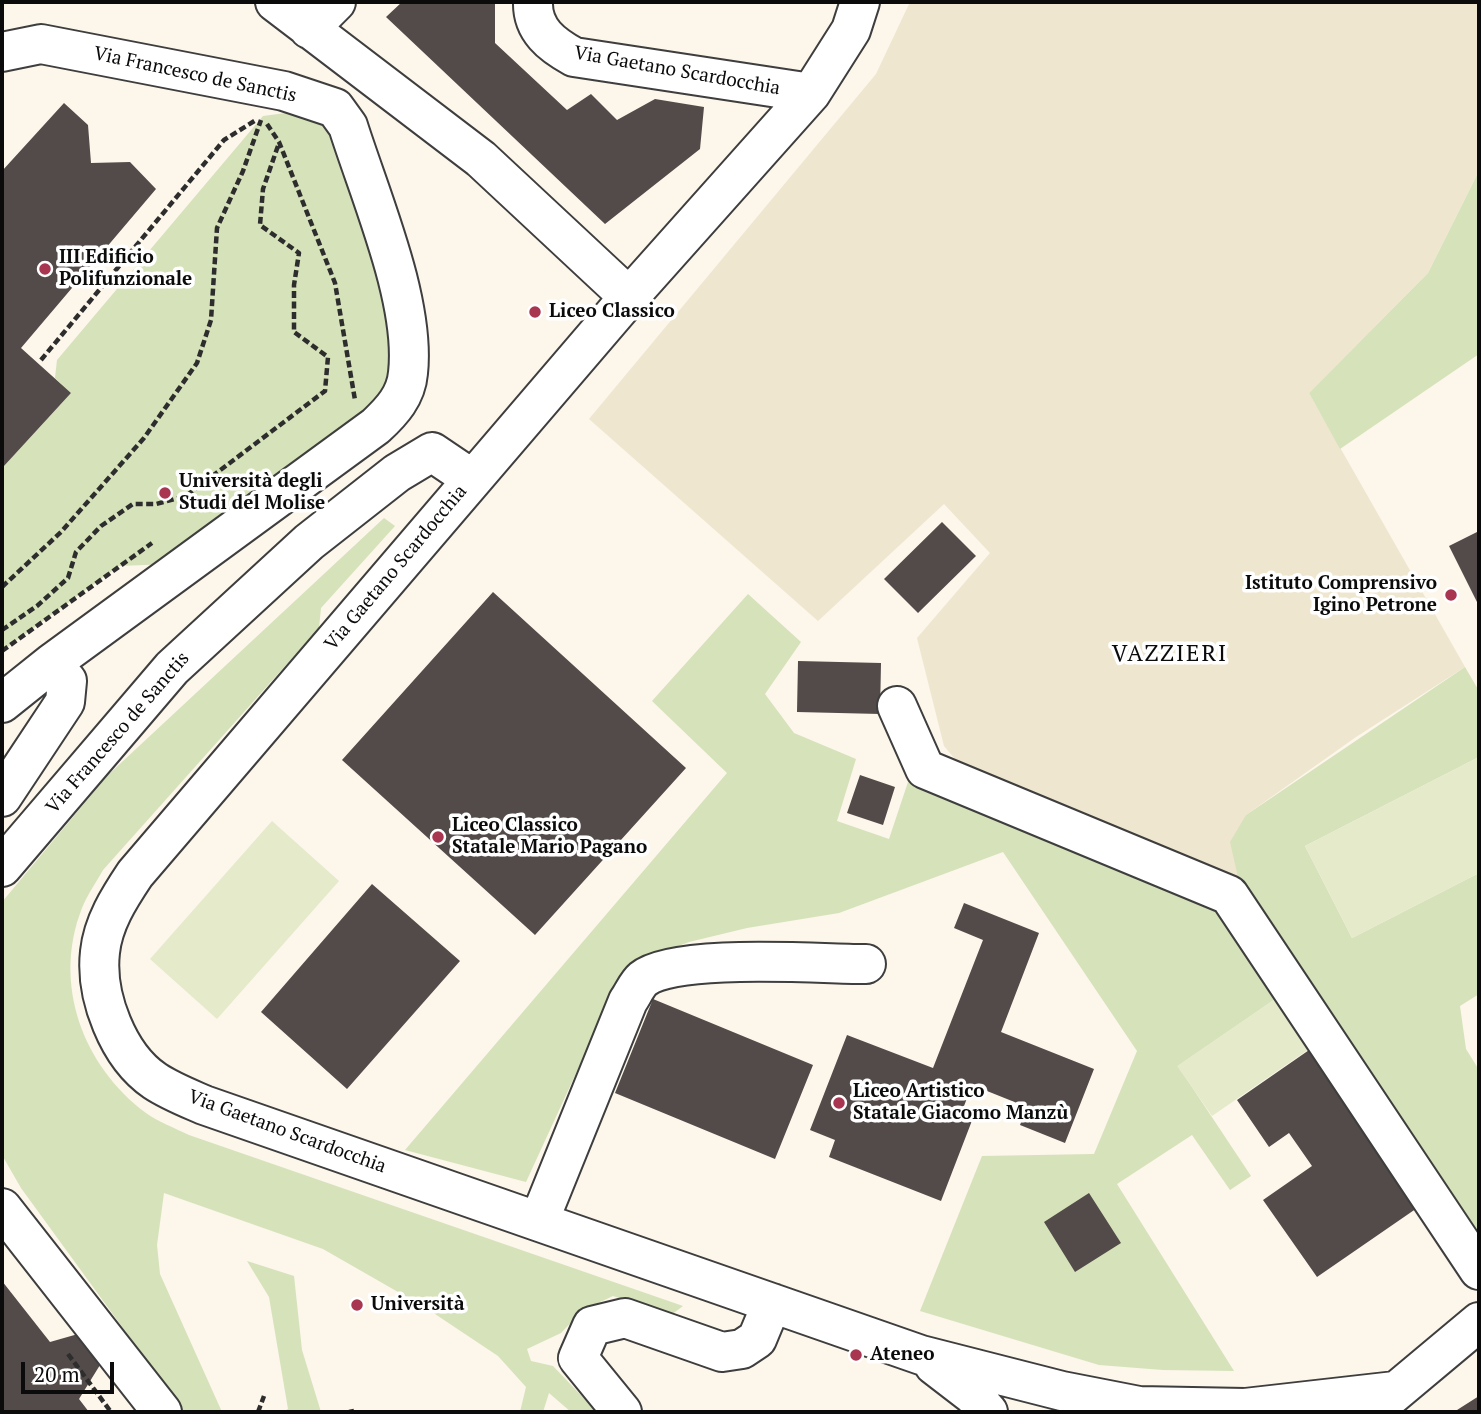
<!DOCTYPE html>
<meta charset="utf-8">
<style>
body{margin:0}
#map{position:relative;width:1481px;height:1414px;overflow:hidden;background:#fcf6eb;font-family:"PT Serif",serif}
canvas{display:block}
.frame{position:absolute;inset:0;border:4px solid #0b0b0b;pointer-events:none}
.scale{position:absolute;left:21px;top:1362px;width:93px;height:32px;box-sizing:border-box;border:4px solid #0b0b0b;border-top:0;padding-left:9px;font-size:21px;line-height:24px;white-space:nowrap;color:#0b0b0b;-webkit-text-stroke:5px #fff;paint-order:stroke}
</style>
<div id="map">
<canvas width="1481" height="1414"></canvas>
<div class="frame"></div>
<div class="scale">20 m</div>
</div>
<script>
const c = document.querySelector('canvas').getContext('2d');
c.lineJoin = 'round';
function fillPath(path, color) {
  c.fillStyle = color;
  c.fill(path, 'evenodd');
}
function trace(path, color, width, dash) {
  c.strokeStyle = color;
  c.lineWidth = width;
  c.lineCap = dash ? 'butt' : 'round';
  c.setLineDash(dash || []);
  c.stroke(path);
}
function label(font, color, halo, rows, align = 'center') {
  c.font = font + ' "PT Serif",serif';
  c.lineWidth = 7;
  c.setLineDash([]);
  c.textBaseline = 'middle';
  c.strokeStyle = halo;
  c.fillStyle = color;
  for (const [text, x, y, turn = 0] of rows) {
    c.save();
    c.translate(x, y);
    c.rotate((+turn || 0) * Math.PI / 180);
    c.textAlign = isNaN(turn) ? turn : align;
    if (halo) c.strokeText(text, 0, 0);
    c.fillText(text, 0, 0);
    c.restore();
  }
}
const farmland = new Path2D(`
 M 910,2 L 1479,2 L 1479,171 L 1428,273 L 1309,393 L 1465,667 L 1356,737 L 1246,815 L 1240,886 L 972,779 L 944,746 L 917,638 L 990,553 L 944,504 L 818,621 L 589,419 L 876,74 Z`);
const green = new Path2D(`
 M 301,111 L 331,130 L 391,316 L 395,369 L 377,413 L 169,564 L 119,566 L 2,651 L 2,465 L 4,466 L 71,393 L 55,378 L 57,360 L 263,116 Z
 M 1479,171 L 1479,354 L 1340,449 L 1309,393 L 1428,273 Z
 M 384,518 L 395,526 L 321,608 L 319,628 L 103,870 C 96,883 87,895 82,908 C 52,984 83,1066 146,1113 C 158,1122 175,1128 189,1135 L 683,1306 L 671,1315 L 613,1296 L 583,1310 L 561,1333 L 527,1349 L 531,1361 L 553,1366 L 597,1412 L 571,1412 L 549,1393 L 543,1412 L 520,1412 L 526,1387 L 498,1356 L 426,1308 L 323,1249 L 164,1193 L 157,1245 L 160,1274 L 222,1412 L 184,1412 L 21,1188 L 2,1155 L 2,902 L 108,775 Z
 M 748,594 L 801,642 L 765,694 L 794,733 L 856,759 L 837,821 L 889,839 L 909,779 L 1217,899 L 1281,995 L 1178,1066 L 1251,1176 L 1230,1190 L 1192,1135 L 1117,1184 L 1234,1371 L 1163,1370 L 1099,1365 L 920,1311 L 982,1156 L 1094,1154 L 1137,1051 L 1003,852 L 839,913 L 747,928 L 689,942 L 631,964 L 612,995 L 526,1182 L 405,1150 L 727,773 L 652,701 Z
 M 1465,667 L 1479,691 L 1479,757 L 1305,846 L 1352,938 L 1479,873 L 1479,994 L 1460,1006 L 1466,1049 L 1479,1070 L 1479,1238 L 1240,886 L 1230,842 L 1246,815 Z
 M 247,1261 L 294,1276 L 302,1350 L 321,1412 L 283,1412 L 288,1409 L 269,1297 Z`);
const pitch = new Path2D(`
 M 1479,757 L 1479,873 L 1352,938 L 1305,846 Z
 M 272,821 L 339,881 L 217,1019 L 150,959 Z
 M 1281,995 L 1315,1045 L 1212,1116 L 1177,1066 Z`);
const building = new Path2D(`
 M 402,2 L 495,2 L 495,43 L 567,110 L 591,94 L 617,120 L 655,99 L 704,107 L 700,149 L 605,224 L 386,17 Z
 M 64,103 L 88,125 L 91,163 L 130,162 L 156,189 L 21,348 L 71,393 L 4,466 L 2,171 Z
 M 942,522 L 976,556 L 918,613 L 884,579 Z
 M 1479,531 L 1479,606 L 1449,546 Z
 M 493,592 L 686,768 L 535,935 L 342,760 Z
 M 798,661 L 881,663 L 880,714 L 797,712 Z
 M 860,775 L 895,787 L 883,825 L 847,813 Z
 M 372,884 L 460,961 L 347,1089 L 261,1012 Z
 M 964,903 L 1039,933 L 1001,1032 L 1094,1069 L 1065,1143 L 1020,1125 L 1027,1107 L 972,1085 L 961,1114 L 973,1118 L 941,1201 L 829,1157 L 835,1140 L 810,1130 L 847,1035 L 933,1068 L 983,940 L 954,928 Z
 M 653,999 L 813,1065 L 775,1159 L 615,1093 Z
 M 1312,1048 L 1420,1206 L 1317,1277 L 1263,1200 L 1312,1166 L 1289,1133 L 1269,1147 L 1237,1100 Z
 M 1089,1193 L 1121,1243 L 1075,1272 L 1044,1222 Z
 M 2,1281 L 50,1342 L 78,1334 L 100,1365 L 79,1399 L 89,1412 L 2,1412 Z
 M 1479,1396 L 1479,1412 L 1458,1412 L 1457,1410 Z`);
const path = new Path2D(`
 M 267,124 L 279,142 L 335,283 L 355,400
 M 41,360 L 224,140 L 256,120
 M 2,587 L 61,532 L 144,438 L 197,363 L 211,320 L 217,228 L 243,171 L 261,120
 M 2,630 L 37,606 L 68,578 L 76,552 L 101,526 L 133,504 L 156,504 L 186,496 L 325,391 L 328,357 L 294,332 L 294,285 L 299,253 L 260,225 L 263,189 L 279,143
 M 2,651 L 152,543
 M 68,1354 L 111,1412
 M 258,1412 L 264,1396
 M 349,1412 L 354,1411`);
const minor = new Path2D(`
 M 275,2 L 481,159 L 629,297
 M 533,2 C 532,30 552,45 574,57 L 811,93
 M 860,2 L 851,30 L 811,93 L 629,297 L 135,874 C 119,898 103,923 100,952 C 95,996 118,1056 155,1081 C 170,1091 188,1098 204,1105 L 921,1355 L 1062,1391 L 1139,1406 L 1245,1408 L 1395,1391
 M 309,29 L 336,2
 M 2,52 L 41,44 L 284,91 L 335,108 L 348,126 C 370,196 416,301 408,373 C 406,396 392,411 376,426 L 52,663 L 2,703
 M 897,706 L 925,769 L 1229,895 L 1479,1270
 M 2,797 L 65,702 L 67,681 L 52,663
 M 2,867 L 172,668 L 309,542 L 397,473 L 432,452 L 472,479
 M 2,1208 L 162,1412
 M 539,1221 L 628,1001 C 633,994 637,984 643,979 C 674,953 821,964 866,964
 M 934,1365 L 973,1395 L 988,1412
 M 1375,1409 L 1479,1322
 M 622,1412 L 578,1358 L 592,1326 L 625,1318 L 722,1352 L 742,1349 L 757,1339 L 772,1303`);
const markers = [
 [45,269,7,"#a83650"],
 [535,312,7,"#a83650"],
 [165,493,7,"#a83650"],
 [1451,595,7,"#a83650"],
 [438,837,7,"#a83650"],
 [839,1103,7,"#a83650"],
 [357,1305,7,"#a83650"],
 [856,1355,7,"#a83650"]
];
const streetNames = [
 ["Via Gaetano Scardocchia",677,71,10],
 ["Via Francesco de Sanctis",195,75,12],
 ["Via Gaetano Scardocchia",396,568,-50],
 ["Via Francesco de Sanctis",118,733,-49],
 ["Via Gaetano Scardocchia",287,1132,20]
];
const poiNames = [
 ["III Edificio",59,258],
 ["Polifunzionale",59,280],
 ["Liceo Classico",549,312],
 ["Università degli",179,482],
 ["Studi del Molise",179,504],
 ["Istituto Comprensivo",1437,584,"right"],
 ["Igino Petrone",1437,606,"right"],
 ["Liceo Classico",452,826],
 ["Statale Mario Pagano",452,848],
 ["Liceo Artistico",853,1092],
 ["Statale Giacomo Manzù",853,1114],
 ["Università",371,1305],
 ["Ateneo",870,1355]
];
const quarterNames = [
 ["VAZZIERI",1170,654]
];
fillPath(farmland, '#efe6cf');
fillPath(green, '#d6e2ba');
fillPath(pitch, '#e5eaca');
fillPath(building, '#524b49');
trace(minor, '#3e3e3e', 42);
trace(path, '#2d2d2d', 4.5, [7, 3.5]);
trace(minor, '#fff', 38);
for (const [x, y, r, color] of markers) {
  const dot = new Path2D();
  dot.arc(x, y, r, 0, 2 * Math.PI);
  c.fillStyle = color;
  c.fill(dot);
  trace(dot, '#fff', 2.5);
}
label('19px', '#0b0b0b', '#fff', streetNames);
label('bold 19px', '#0b0b0b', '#fff', poiNames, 'left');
c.letterSpacing = '2px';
label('23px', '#0b0b0b', '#fff', quarterNames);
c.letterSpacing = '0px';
</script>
